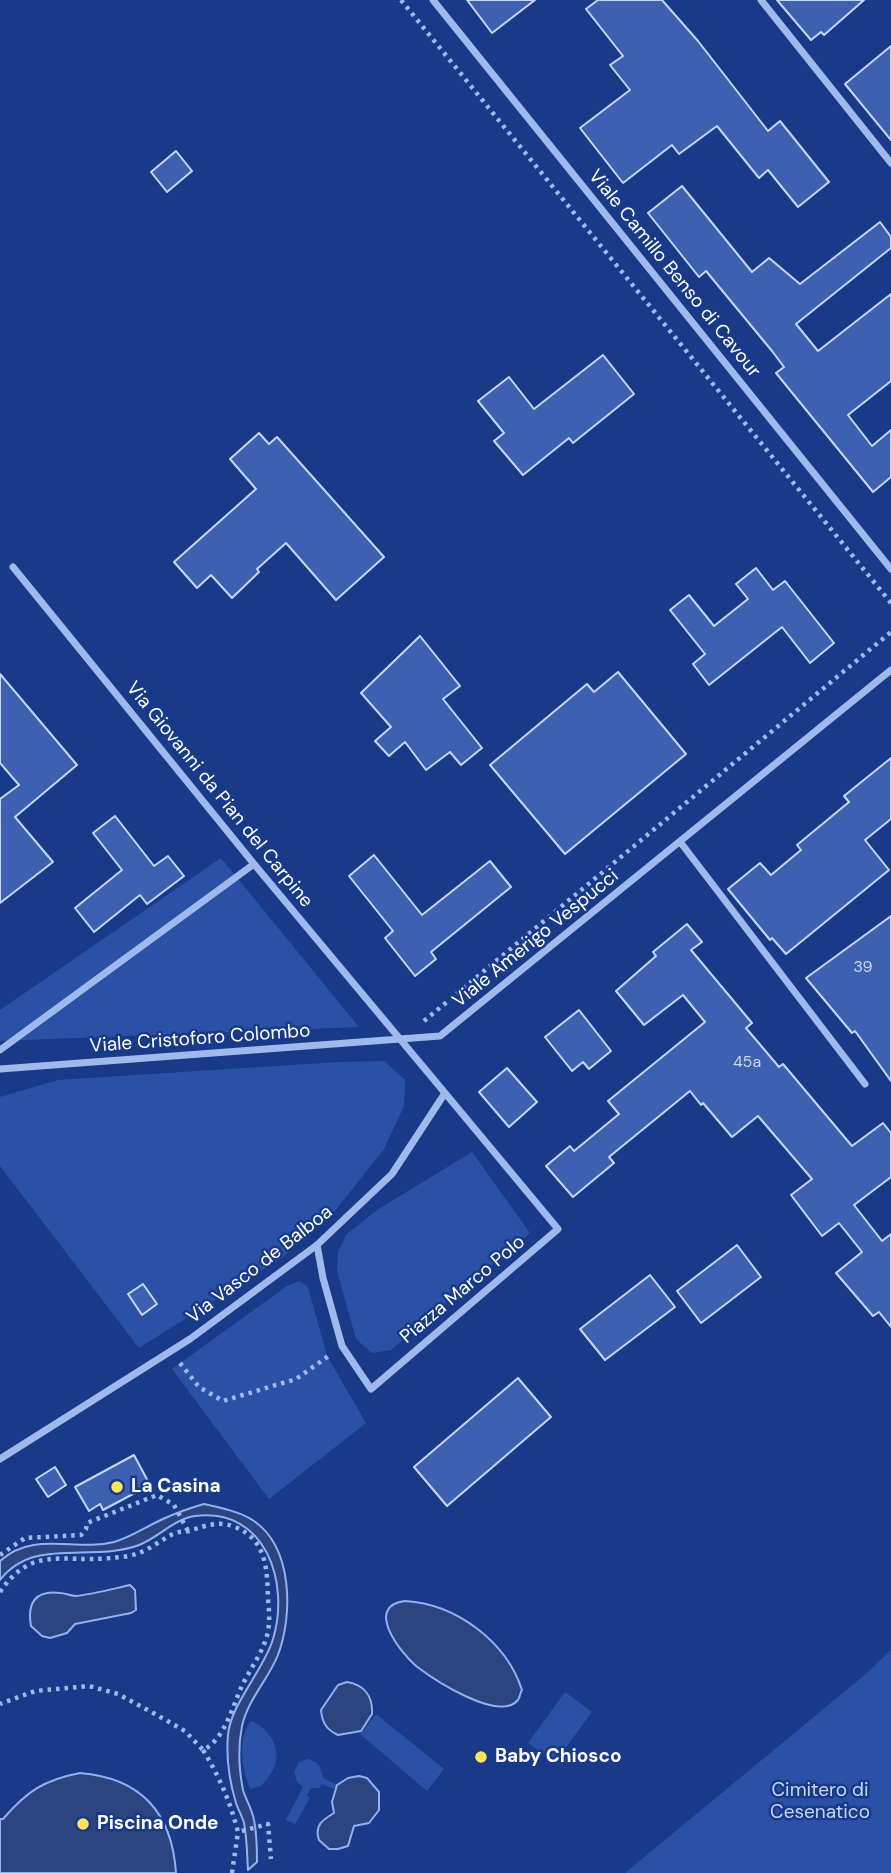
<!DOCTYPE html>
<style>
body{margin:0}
canvas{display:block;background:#183a89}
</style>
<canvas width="891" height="1873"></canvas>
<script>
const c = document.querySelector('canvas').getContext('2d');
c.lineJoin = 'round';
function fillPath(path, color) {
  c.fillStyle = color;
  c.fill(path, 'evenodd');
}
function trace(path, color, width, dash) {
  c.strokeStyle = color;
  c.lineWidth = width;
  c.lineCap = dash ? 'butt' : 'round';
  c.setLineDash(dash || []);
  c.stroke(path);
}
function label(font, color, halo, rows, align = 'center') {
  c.font = font + ' "DM Sans",sans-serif';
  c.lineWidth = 5;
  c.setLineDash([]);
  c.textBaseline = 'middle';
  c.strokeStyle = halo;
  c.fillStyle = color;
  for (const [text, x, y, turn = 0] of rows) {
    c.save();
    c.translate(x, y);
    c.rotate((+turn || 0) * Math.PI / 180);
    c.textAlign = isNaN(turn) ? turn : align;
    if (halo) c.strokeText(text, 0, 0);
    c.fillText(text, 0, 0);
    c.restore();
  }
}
const green = new Path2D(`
 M 221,858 L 359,1027 L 0,1041 L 0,1010 Z
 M 384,1061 L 405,1080 L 404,1106 L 384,1149 L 335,1211 L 282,1258 L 139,1348 L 0,1166 L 0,1097 L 58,1080 L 339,1062 Z
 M 472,1152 L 530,1233 L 391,1350 L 372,1353 L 356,1339 L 337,1271 L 338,1252 L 346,1235 L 377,1210 Z
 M 299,1281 L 308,1287 L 327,1356 L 366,1423 L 269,1499 L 172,1369 L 287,1286 Z
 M 891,1650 L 891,1873 L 625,1873 L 867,1673 Z
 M 565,1692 L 592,1712 L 555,1762 L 528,1743 Z
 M 376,1714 L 444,1769 L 427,1791 L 360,1734 Z
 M 251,1721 C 266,1726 280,1745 276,1761 C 274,1771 267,1779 261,1786 L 250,1789 C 242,1769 237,1739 251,1721 Z
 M 307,1759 C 319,1761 321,1768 323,1778 L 337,1785 L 334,1789 L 322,1784 L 319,1788 L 311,1788 L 307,1795 L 310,1798 L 295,1824 L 286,1820 L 303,1787 L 297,1782 L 294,1772 L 299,1762 Z`);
const water = new Path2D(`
 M 204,1504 C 220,1508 239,1511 254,1521 C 293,1548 293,1615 278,1655 C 268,1680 248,1699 242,1726 C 238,1746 239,1770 243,1790 C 246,1800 252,1809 254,1820 C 257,1834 257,1848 257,1862 L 248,1870 C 247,1855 247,1838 244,1823 C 242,1816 238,1809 236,1803 C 229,1780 226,1758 228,1735 C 230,1705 265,1668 273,1639 C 290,1583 266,1507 195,1516 C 174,1519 158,1538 139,1545 C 91,1563 34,1536 0,1580 L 0,1561 C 34,1530 75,1552 114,1542 C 132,1537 147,1526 163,1519 C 176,1513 190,1508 204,1504 Z
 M 130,1585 L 135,1590 L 136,1610 L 131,1613 L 75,1624 L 67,1633 L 50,1638 L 42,1636 L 31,1626 C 27,1603 35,1590 60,1593 C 66,1593 70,1596 76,1596 C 94,1594 112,1589 130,1585 Z
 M 405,1601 C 456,1604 506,1641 522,1690 C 520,1693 520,1697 518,1700 C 499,1723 433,1679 416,1666 C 400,1652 364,1606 405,1601 Z
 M 347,1682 C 365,1685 373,1697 372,1714 L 361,1731 L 338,1735 C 327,1730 322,1723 321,1710 L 338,1685 Z
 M 80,1773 C 141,1778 172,1813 176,1873 L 0,1873 L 0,1819 L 3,1819 C 27,1791 44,1780 80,1773 Z
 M 359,1776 L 367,1778 L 379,1792 L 379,1810 L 369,1823 L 354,1826 L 348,1846 L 338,1849 L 329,1849 L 319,1840 C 314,1826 322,1820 334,1813 L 332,1802 L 337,1785 L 348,1778 Z`);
const building = new Path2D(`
 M 467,0 L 535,0 L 492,33 Z
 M 598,0 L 662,0 L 698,41 L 768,131 L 780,121 L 829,182 L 798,207 L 768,170 L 759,178 L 717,126 L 679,154 L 672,145 L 623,183 L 580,128 L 630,90 L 610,65 L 623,56 L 586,9 Z
 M 777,0 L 864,0 L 824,35 L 821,32 L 811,40 Z
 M 891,46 L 891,140 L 845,84 Z
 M 176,151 L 192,171 L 167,192 L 151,172 Z
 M 682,186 L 752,272 L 769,258 L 800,284 L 880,222 L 891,237 L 891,248 L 796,324 L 818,351 L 891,294 L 891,381 L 848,415 L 872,446 L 891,430 L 891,477 L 873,492 L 776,373 L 784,367 L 772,351 L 706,271 L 699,277 L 648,213 Z
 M 603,355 L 634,394 L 573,443 L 569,438 L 523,475 L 494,441 L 504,433 L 478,401 L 509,377 L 534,409 Z
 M 259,433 L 269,444 L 277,437 L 384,557 L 336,600 L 286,543 L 257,569 L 259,572 L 232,598 L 211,575 L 197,588 L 174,562 L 256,489 L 230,459 Z
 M 756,568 L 773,590 L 785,581 L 834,643 L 810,663 L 782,627 L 709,685 L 693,664 L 705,654 L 670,610 L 689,595 L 714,626 L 748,599 L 736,584 Z
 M 420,636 L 460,686 L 443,699 L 482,748 L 461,765 L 450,752 L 426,770 L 405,742 L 389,756 L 375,741 L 391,727 L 361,693 Z
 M 618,672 L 686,754 L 565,854 L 490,765 L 587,684 L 594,692 Z
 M 0,674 L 77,765 L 15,817 L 53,862 L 0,903 L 0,799 L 19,785 L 0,763 Z
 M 891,758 L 891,819 L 865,840 L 889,870 L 786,954 L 772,938 L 770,940 L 728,889 L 760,863 L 771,875 L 801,850 L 797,845 L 849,802 L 844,796 Z
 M 115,816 L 154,866 L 168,856 L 184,876 L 147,904 L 140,895 L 94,932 L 75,908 L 122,870 L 93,833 Z
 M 374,855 L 422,915 L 490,861 L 511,887 L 431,952 L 436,959 L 415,976 L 385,938 L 393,931 L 349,876 Z
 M 891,916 L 891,1081 L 855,1031 L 852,1033 L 806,978 Z
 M 687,924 L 702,942 L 691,950 L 752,1023 L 746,1028 L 779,1067 L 783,1064 L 852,1146 L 883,1123 L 891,1133 L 891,1177 L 854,1205 L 882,1241 L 891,1234 L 891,1327 L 879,1312 L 873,1316 L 836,1273 L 862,1252 L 839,1223 L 822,1236 L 791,1195 L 812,1179 L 758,1116 L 732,1137 L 703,1103 L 701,1105 L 690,1091 L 609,1157 L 614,1163 L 573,1197 L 546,1166 L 570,1146 L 574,1151 L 619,1114 L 608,1101 L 705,1022 L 683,995 L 644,1025 L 616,991 L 656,956 L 653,952 Z
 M 579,1010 L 611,1051 L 589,1069 L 583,1062 L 572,1071 L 545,1037 Z
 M 507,1068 L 537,1102 L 509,1127 L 479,1092 Z
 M 737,1245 L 761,1277 L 701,1323 L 677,1291 Z
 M 650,1275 L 675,1307 L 605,1360 L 580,1329 Z
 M 143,1284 L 157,1304 L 142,1315 L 128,1294 Z
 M 518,1378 L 551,1417 L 447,1506 L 414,1467 Z
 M 134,1455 L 150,1485 L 103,1510 L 100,1504 L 89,1511 L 75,1487 Z
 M 55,1467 L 66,1485 L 48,1497 L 36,1479 Z`);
const path = new Path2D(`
 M 401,0 L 891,603
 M 424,1021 L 891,632
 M 180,1363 L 199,1387 L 223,1401 L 296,1379 L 330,1355
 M 0,1555 L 25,1538 L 81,1535 L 86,1529 L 87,1523 L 157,1495 L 174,1505 L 188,1531
 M 0,1592 C 32,1545 61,1563 110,1558 C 118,1557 128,1557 136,1554 C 149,1550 161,1540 173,1534 C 179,1531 184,1532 189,1531 C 205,1526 218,1520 235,1527 C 267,1540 267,1569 268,1599 C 269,1609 270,1620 268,1631 C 264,1652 250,1668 241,1688 C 232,1708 224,1740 203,1750 L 185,1731 L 155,1714 L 118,1694 L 89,1686 L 35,1691 L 0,1704
 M 203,1750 C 219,1776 230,1801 238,1832 L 268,1824 L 271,1859
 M 232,1873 L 238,1832`);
const street = new Path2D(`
 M 433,0 L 891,569
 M 761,0 L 891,163
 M 681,843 L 865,1084
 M 0,1050 L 254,864
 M 0,1069 L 440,1036 L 891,670
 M 317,1245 L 323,1278 L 342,1346 L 371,1389 L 558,1229 L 445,1093
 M 0,1459 L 190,1339 L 317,1245 L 392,1174 L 445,1093 L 254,864 L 13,567`);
const markers = [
 [117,1487,7,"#ffe65d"],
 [481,1757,7,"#ffe65d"],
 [83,1824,7,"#ffe65d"]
];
const numberNames = [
 ["39",863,968],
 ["45a",747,1063]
];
const streetNames = [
 ["Viale Camillo Benso di Cavour",674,274,51],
 ["Via Giovanni da Pian del Carpine",219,795,51],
 ["Viale Amerigo Vespucci",536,939,-39],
 ["Viale Cristoforo Colombo",200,1039,-4],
 ["Via Vasco de Balboa",260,1265,-38],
 ["Piazza Marco Polo",463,1290,-40]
];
const poiNames = [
 ["La Casina",131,1487],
 ["Baby Chiosco",495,1757],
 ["Piscina Onde",97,1824]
];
const parkNames = [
 ["Cimitero di",820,1791],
 ["Cesenatico",820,1813]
];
fillPath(green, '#2b51a7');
fillPath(water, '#2c4580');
trace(water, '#93b1f0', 2);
fillPath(building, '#3d60b0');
trace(building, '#c6d6fa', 2);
trace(path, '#a0b9ed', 4.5, [3.5, 5]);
trace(street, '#a0b9ed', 7);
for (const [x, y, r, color] of markers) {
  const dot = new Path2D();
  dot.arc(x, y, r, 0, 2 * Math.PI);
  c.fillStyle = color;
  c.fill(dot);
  trace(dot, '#183a89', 2.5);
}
label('16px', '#ced7eb', null, numberNames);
label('19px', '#fff', '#183a89', streetNames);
label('bold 19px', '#fff', '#183a89', poiNames, 'left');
label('19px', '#c6d6fa', '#183a89', parkNames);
</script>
